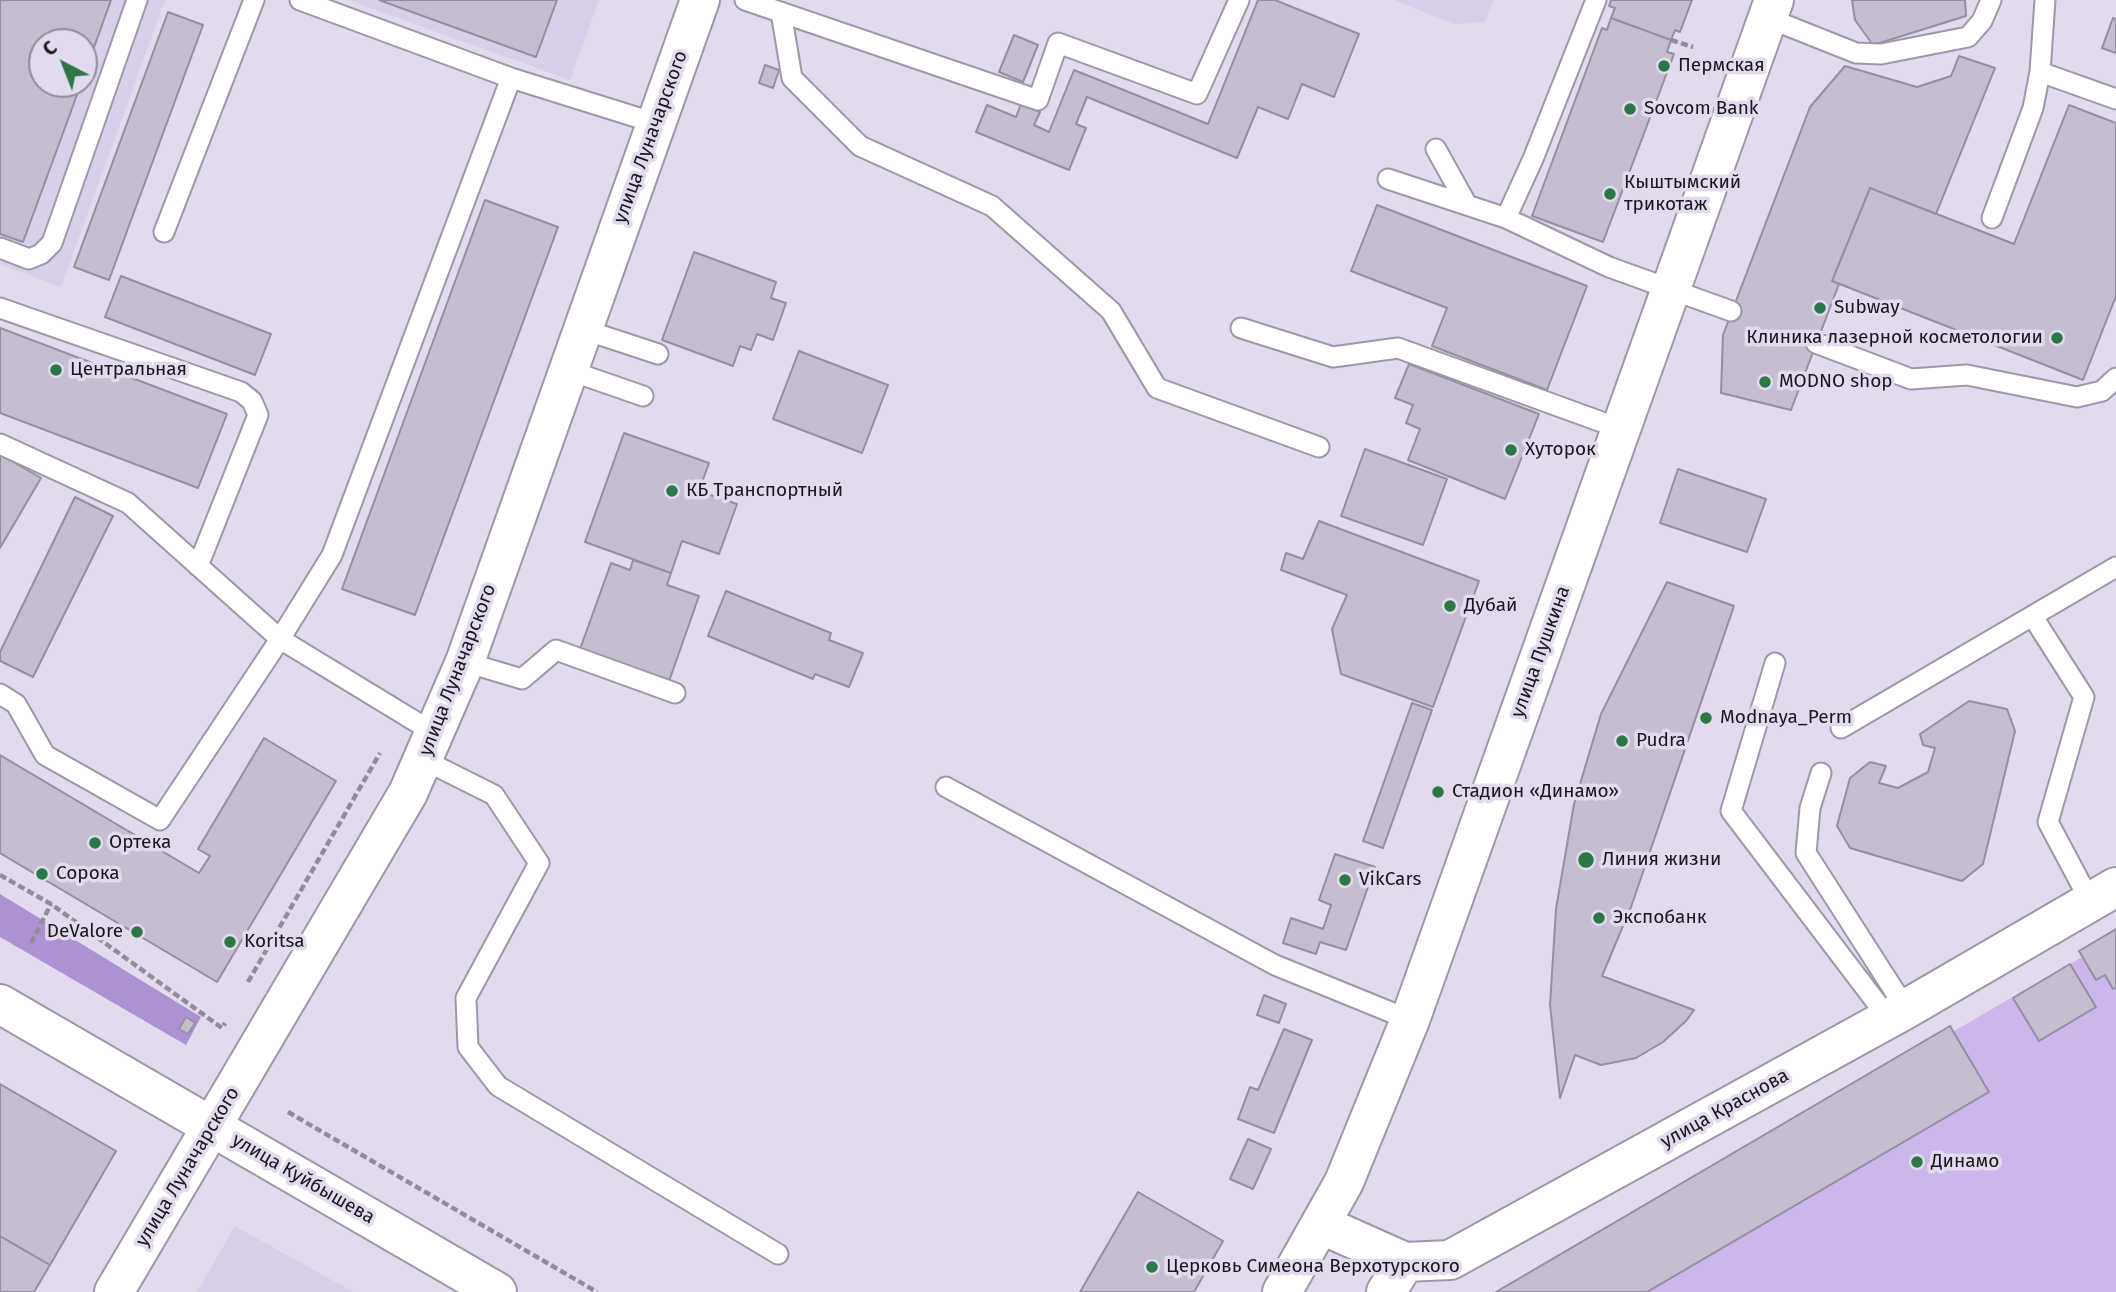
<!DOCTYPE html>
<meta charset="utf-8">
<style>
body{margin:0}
#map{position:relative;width:2116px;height:1292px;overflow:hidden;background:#e2dbee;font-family:"Fira Sans",sans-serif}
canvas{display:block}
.north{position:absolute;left:28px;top:28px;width:70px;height:70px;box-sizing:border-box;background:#e2dbee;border:2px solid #928c9a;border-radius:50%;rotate:318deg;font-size:19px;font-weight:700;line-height:28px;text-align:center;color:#19161d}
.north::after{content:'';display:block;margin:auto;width:24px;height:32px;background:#2b7746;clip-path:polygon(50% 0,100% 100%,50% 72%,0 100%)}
</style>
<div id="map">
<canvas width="2116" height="1292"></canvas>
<div class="north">С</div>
</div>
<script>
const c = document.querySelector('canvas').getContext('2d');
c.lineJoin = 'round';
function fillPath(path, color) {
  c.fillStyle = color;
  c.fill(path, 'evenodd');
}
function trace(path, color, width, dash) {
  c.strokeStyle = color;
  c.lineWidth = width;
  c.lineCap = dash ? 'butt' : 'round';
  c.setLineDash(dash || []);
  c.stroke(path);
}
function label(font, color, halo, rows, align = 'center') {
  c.font = font + ' "Fira Sans",sans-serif';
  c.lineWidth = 7;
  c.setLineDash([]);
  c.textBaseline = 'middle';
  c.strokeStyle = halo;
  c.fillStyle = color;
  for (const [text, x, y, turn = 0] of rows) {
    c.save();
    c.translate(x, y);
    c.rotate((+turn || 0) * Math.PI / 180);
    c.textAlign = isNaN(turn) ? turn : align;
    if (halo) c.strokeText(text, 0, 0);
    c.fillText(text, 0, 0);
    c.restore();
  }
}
const built = new Path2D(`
 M 0,0 L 165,0 L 61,287 L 0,264 ZM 42,42 L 84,42 L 84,84 L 42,84 Z
 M 348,0 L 599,0 L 570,80 Z
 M 1394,0 L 1494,0 L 1485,22 L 1453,24 Z
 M 235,1226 L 353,1292 L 197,1292 Z`);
const green = new Path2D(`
 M 2116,929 L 2116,1292 L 1494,1292 L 1951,1025 L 1954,1031 L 2082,957 L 2079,951 Z`);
const forest = new Path2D(`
 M 0,894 L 201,1017 L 186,1045 L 0,937 Z`);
const building = new Path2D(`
 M 0,0 L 111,0 L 84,75 L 84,42 L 42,42 L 42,84 L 81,84 L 23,242 L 0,234 Z
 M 379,0 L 557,0 L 536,57 Z
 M 1258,0 L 1275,0 L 1359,34 L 1334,97 L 1302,84 L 1288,119 L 1258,107 L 1237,158 L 1087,97 L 1076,124 L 1086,128 L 1069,170 L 976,132 L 987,105 L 1016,117 L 1021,104 L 1040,112 L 1034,125 L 1049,132 L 1074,70 L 1208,124 Z
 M 1611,0 L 1692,0 L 1680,32 L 1675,30 L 1671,40 L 1611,18 L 1615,8 L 1609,6 Z
 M 1852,0 L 1965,0 L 1966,16 L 1873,45 L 1855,20 Z
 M 168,12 L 203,25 L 109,280 L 74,267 Z
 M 1611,18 L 1671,40 L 1667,52 L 1674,54 L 1603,242 L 1532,216 L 1602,28 L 1607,30 Z
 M 2113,18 L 2116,19 L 2116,53 L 2102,48 Z
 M 1014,35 L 1038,45 L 1023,82 L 999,72 Z
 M 1959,56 L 1995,68 L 1936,214 L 1870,188 L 1832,281 L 1839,284 L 1791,410 L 1721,393 L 1723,335 L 1810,107 L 1845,66 L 1917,87 L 1951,76 Z
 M 765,65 L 779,70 L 773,88 L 759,83 Z
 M 2069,105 L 2116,123 L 2116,296 L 2083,380 L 1832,281 L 1870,188 L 2014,244 Z
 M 485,200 L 558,227 L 415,615 L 342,589 Z
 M 1377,205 L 1587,286 L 1547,390 L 1432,346 L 1447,308 L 1351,271 Z
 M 694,252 L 776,282 L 771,298 L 786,303 L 773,340 L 757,334 L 751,350 L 740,346 L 733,366 L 662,340 Z
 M 121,276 L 271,334 L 255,375 L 105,317 Z
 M 0,328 L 227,414 L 198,488 L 0,413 Z
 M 799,351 L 888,385 L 862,453 L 773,419 Z
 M 1409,364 L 1539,414 L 1505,499 L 1408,460 L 1420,429 L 1406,423 L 1413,405 L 1395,398 Z
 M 624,433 L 709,463 L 699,491 L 737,504 L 719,554 L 682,541 L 671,573 L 585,542 Z
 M 1365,449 L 1447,479 L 1423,545 L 1341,516 Z
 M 0,454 L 41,478 L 0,548 Z
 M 1678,469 L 1766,499 L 1747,552 L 1660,523 Z
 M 75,497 L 113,516 L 33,677 L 0,661 L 0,652 Z
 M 1319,521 L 1479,581 L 1433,707 L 1341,674 L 1332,629 L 1347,595 L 1281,570 L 1286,553 L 1303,559 Z
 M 633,560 L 671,573 L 667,585 L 699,596 L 668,684 L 579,652 L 611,563 L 630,570 Z
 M 1667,582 L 1734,606 L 1631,907 L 1602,976 L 1694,1010 L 1686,1021 L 1663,1042 L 1636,1058 L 1601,1065 L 1575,1055 L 1560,1098 L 1550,1005 L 1556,909 L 1574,804 L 1601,714 Z
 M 726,591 L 831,633 L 829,640 L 863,653 L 849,687 L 815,674 L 813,679 L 708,636 Z
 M 1969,701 L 2007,709 L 2015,731 L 1983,864 L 1962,881 L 1850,848 L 1837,826 L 1850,778 L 1870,762 L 1886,766 L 1879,783 L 1898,788 L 1928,772 L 1935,748 L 1923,745 L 1920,734 Z
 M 1412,703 L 1432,710 L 1383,848 L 1363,841 Z
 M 264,738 L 336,781 L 217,982 L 0,853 L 0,755 L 199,873 L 210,856 L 198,849 Z
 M 1335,854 L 1375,867 L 1346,950 L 1320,942 L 1316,954 L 1283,943 L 1291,918 L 1323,929 L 1331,905 L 1319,900 Z
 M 2116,929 L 2116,988 L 2113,989 L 2105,975 L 2096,980 L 2079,951 Z
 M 2070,964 L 2096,1007 L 2039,1041 L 2013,998 Z
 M 1264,995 L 1286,1004 L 1279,1023 L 1257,1015 Z
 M 186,1017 L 195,1023 L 188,1034 L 179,1029 Z
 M 1950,1026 L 1989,1092 L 1647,1292 L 1496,1292 Z
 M 1284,1029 L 1312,1040 L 1274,1133 L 1238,1119 L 1250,1087 L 1258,1090 Z
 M 0,1084 L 116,1151 L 50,1265 L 0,1236 Z
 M 1248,1139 L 1271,1149 L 1253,1189 L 1230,1179 Z
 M 1138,1192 L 1223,1241 L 1194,1292 L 1080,1292 Z
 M 0,1236 L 50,1265 L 34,1292 L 0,1292 Z`);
const path = new Path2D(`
 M 1671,40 L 1693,47
 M 0,875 L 51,904 L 222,1028 L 225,1023
 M 31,943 L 51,904
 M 248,982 L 380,753
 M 288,1112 L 597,1292`);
const service = new Path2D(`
 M 300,0 L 511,78
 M 745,0 L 1038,100 L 1058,43 L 1197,94 L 1239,0
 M 1596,0 L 1533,159 L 1506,218 L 1609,267 L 1731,311
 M 2045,0 L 2040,72 L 2116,99
 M 781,12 L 792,78 L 860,146 L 992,206 L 1111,311 L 1157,388 L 1319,447
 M 1768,18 L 1856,53 L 1881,54 L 1968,37 L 1982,21 L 1991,0
 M 1436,149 L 1466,203
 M 1388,179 L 1506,218
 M 1992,218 L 2033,108 L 2040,72
 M 164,232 L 254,0
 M 0,248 L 29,259 L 41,254 L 52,243 L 137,0
 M 0,308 L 241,392 L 252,401 L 258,415 L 198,566
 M 1241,328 L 1333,357 L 1398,348 L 1621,429
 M 582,329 L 658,354
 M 1816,343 L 1911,379 L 1967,375 L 2077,397 L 2102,391 L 2116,378
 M 568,370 L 643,396
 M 0,444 L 128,503 L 280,639 L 160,820 L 45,755 L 16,704 L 0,694
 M 2033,617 L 2084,697 L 2048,822 L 2090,901
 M 465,662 L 522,679 L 556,650 L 675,693
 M 1775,663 L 1731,811 L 1889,1019
 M 1841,728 L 2116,567
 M 436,734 L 280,639 L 332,555 L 511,78 L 655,123
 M 424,760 L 494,795 L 539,863 L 466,998 L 468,1047 L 498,1086 L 778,1254
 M 1821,773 L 1810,808 L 1806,853 L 1906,1009
 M 946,787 L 1275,965 L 1410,1020`);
const minor = new Path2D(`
 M 1322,1225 L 1405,1262 L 1450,1260 L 1906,1009 L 2116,887
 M 1386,1292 L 1405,1262`);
const secondary = new Path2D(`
 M 0,1004 L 497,1292
 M 1282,1292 L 1344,1182 L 1410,1020 L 1774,0`);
const primary = new Path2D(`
 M 114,1292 L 408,793 L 465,662 L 700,0`);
const markers = [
 [1664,66,7,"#2b7746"],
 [1630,109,7,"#2b7746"],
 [1610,194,7,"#2b7746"],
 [1820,308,7,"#2b7746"],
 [2057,338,7,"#2b7746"],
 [56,370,7,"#2b7746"],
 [1765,382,7,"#2b7746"],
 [1511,450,7,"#2b7746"],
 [672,491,7,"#2b7746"],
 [1450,606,7,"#2b7746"],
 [1706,718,7,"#2b7746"],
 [1622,741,7,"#2b7746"],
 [1438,792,7,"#2b7746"],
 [95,843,7,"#2b7746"],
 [1586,860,9,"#2b7746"],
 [42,874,7,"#2b7746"],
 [1345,880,7,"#2b7746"],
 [1599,918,7,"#2b7746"],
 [137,932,7,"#2b7746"],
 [230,942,7,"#2b7746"],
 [1917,1162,7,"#2b7746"],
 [1152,1267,7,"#2b7746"]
];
const poiNames = [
 ["Пермская",1678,66],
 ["Sovcom Bank",1644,109],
 ["Кыштымский",1624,183],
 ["трикотаж",1624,205],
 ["Subway",1834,308],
 ["Клиника лазерной косметологии",2043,338,"right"],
 ["Центральная",70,370],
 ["MODNO shop",1779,382],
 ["Хуторок",1525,450],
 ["КБ Транспортный",686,491],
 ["Дубай",1464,606],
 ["Modnaya_Perm",1720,718],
 ["Pudra",1636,741],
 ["Стадион «Динамо»",1452,792],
 ["Ортека",109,843],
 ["Линия жизни",1602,860],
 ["Сорока",56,874],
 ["VikCars",1359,880],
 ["Экспобанк",1613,918],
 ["DeValore",123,932,"right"],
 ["Koritsa",244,942],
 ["Динамо",1931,1162],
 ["Церковь Симеона Верхотурского",1166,1267]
];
const streetNames = [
 ["улица Луначарского",651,137,-70],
 ["улица Пушкина",1541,652,-70],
 ["улица Луначарского",458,670,-69],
 ["улица Краснова",1725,1109,-29],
 ["улица Луначарского",188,1167,-59],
 ["улица Куйбышева",303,1179,30]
];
fillPath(built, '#d8cfe9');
fillPath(green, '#ccb7ed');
fillPath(forest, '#ac92d3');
fillPath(building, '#c5bed1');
trace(building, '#968fa1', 2);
trace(service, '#9e97a9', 23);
trace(minor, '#9e97a9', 42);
trace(secondary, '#9e97a9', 42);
trace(primary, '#9e97a9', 42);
trace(path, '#928c9a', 4.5, [7, 3.5]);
trace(service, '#fff', 19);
trace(minor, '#fff', 38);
trace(secondary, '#fff', 38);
trace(primary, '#fff', 38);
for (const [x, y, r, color] of markers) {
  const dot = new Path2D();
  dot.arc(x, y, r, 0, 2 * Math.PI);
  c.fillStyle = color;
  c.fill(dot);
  trace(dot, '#e2dbee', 2.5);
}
label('19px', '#19161d', '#e2dbee', poiNames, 'left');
label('19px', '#19161d', '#e2dbee', streetNames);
</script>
